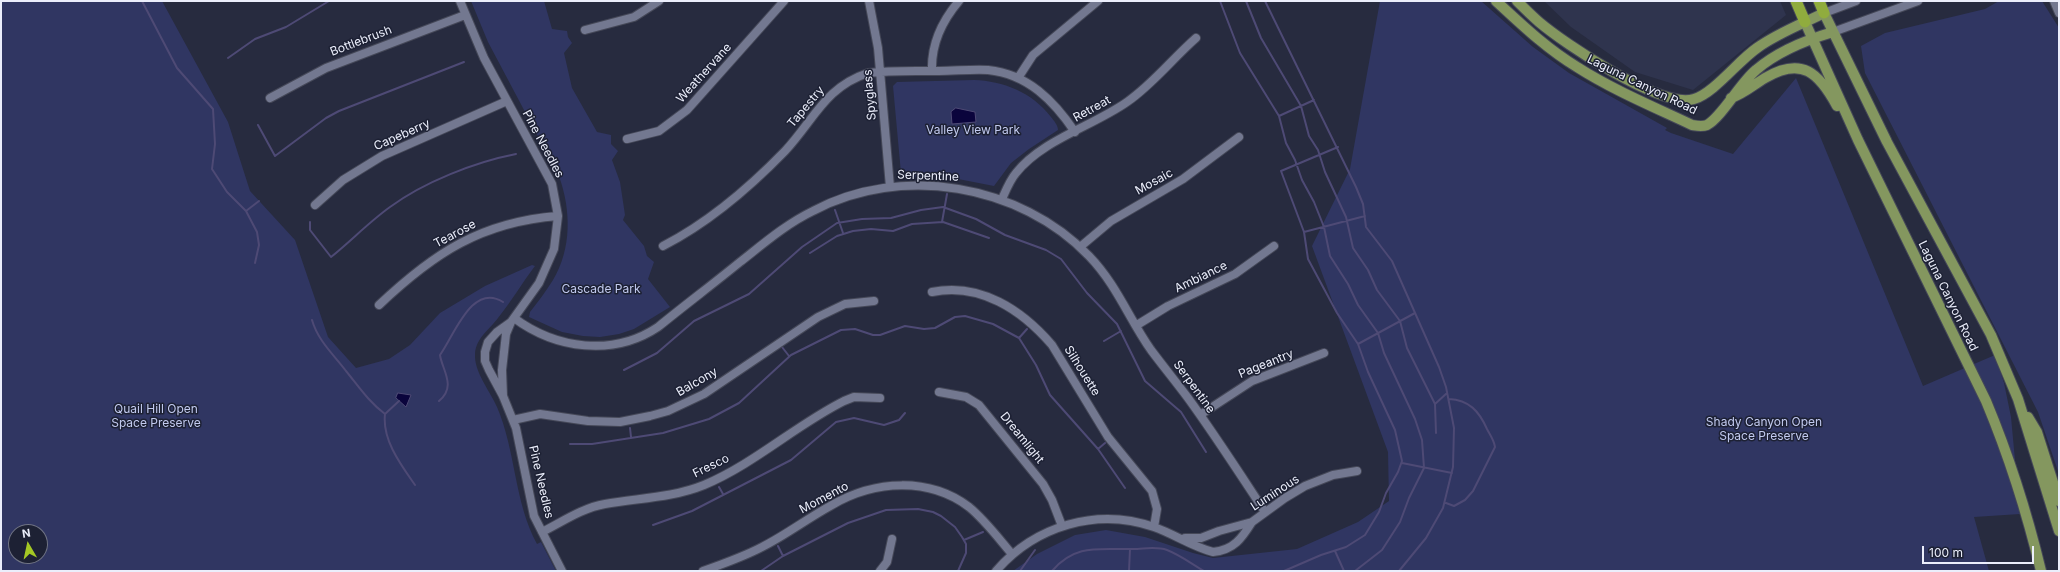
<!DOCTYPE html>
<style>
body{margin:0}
#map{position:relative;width:2060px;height:572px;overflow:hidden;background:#272b3f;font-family:Inter,sans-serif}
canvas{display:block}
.frame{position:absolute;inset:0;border:2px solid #ebeefb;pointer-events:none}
.north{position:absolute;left:8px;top:524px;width:40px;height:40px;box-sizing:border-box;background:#1d2134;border:1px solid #6f7384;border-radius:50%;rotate:351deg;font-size:11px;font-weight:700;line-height:16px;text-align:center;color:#ebeefb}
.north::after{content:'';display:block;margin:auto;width:14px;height:18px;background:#a4c824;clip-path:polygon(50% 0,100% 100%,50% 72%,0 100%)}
.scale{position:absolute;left:1922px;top:546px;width:112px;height:18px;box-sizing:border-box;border:2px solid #ebeefb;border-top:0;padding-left:5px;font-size:12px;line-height:14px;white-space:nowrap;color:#ebeefb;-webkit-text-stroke:3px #1d2134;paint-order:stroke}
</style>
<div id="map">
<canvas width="2060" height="572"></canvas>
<div class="frame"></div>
<div class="north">N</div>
<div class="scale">100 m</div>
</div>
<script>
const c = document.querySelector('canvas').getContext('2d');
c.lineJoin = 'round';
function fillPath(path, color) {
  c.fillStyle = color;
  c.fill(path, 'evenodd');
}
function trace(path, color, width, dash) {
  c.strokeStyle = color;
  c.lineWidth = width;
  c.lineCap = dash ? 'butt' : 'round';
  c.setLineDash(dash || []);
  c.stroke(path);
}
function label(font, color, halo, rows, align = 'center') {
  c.font = font + ' Inter,sans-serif';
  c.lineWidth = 3;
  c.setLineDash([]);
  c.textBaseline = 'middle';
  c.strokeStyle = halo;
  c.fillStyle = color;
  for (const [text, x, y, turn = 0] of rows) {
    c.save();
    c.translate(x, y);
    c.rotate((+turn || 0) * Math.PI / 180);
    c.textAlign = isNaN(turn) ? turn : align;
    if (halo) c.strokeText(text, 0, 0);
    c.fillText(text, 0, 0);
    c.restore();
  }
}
const built = new Path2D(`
 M 1544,1 L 1780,1 L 1786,15 L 1693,90 L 1635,72 L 1571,27 Z`);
const green = new Path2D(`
 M 1,1 L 162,1 L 228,122 L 250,191 L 295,240 L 328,337 L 356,368 L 389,359 L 410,345 L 440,313 L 485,286 L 532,265 L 535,266 C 522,283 511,302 498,318 C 489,330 476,338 475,354 C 474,372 490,391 497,407 C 516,451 514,502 537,544 L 541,542 L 556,571 L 1,571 ZM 16,532 L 40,532 L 40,556 L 16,556 Z
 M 471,1 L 544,1 L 552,29 L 567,31 L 568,37 L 572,43 L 564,53 L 572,88 L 597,132 L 611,135 L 611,144 L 618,151 L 612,160 L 620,182 L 625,215 L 623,220 L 644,246 L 647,256 L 654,262 L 648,279 L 670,307 L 634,329 L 619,334 L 600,337 L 583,336 L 562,332 L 529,317 L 530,312 C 538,302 546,291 553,280 C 572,248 571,210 559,176 L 488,42 Z
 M 1380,1 L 1481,1 L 1533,47 L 1569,73 L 1667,128 L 1665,130 L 1671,133 L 1733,154 L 1796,78 L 1923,386 L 1995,355 L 2004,383 L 2011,417 L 2020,514 L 1974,517 L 1989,571 L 1013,571 L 1037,554 L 1075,535 L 1106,530 L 1145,537 L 1193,553 L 1213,558 L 1297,549 L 1358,522 L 1389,501 L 1388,452 L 1312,246 L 1350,169 Z
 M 1999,1 L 2042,1 L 2059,28 L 2059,474 L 2038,412 L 1865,73 L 1861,46 L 1885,33 L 1985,9 Z
 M 974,80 C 1003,81 1032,92 1051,117 C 1054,121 1058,125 1058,130 L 1029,149 L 1011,163 L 994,186 L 953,178 L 905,177 L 901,173 L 893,86 L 897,82 Z`);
const water = new Path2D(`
 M 956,108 L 975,112 L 976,122 L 952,124 L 951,112 Z
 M 398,393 L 411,395 L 406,407 L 396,398 Z`);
const stream = new Path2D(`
 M 142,1 L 177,68 L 213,109 L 215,144 L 212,169 L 227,192 L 246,211 L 257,232 L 259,245 L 255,263
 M 1220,1 L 1240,53 L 1279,116 L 1286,143 L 1295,160 L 1302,180 L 1314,202 L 1324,227 L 1330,256 L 1348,284 L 1358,305 L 1378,333 L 1384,353 L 1415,419 L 1422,440 L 1424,468 L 1409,498 L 1400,522 L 1382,550 L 1355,571
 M 1246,1 L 1261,38 L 1301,106 L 1309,136 L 1318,150 L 1325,172 L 1346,217 L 1353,248 L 1368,270 L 1377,290 L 1400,321 L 1407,348 L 1435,404 L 1436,433
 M 1265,1 L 1356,187 L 1363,204 L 1366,227 L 1392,261 L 1439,367 L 1446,387 L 1454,428 L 1453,467 L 1443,508 L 1426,538 L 1399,571
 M 228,58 L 255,39 L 286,27 L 329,1
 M 1279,116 L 1314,100
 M 258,125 L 275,156 L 326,118 L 339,111 L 464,62
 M 835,210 L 843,233
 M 246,211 L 259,201
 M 310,222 L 310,230 L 331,257 C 351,241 369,222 390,207 C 424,182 475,162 516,154
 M 942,222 L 947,194
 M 1304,232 L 1365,216
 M 810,253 L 837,236 L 853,231 L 871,229 L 893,231 L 912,224 L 943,222 L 989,238
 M 312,320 C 318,341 334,355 346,371 C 359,387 369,402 385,414
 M 1019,338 L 1027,329
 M 1104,341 L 1121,331
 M 1358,344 L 1415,313
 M 782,347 L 789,356
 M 624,370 L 657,353 L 694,321 L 749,294 L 802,247 L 837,223 L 862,219 L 891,218 L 921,210 L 943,207 L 976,219 L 1005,235 L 1046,250 L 1061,259 L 1087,293 L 1117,324 L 1145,381 L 1181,412 L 1206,452
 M 399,401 L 385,414 C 382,440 401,465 415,485
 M 439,401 C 457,386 442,370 440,355 C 454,336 472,282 503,302
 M 1435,404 L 1447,393
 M 630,428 L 631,437
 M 570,444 L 592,444 L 663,433 L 709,419 L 739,403 L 791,355 L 841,330 L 855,329 L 873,335 L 880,335 L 905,326 L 924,329 L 935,328 L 955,317 L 965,316 L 993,324 L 1019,338 L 1036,365 L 1050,395 L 1098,449 L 1125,488
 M 1098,449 L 1105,443
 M 1402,463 L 1452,473
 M 719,487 L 723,494
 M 1446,503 L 1454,506 L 1465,500 L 1473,491 L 1495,447 C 1494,440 1490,435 1487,429 C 1479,411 1469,400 1449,399
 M 653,525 L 692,511 L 791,460 L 836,422 L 854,418 L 884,425 L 899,420 L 905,413
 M 964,540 L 983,532
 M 778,546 L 783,556
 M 1335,551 L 1344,571
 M 761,571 L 783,556 L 848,523 L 886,510 L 918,509 L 933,512 L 941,516 L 955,527 L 962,537 L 966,544 L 966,553 L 958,571
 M 1020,571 L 1035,550
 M 1052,571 C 1076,543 1100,550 1133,549 C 1144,549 1156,546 1167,550 C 1180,555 1192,564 1204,571
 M 1129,571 L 1130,549
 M 1284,571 L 1321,555 L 1346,547 L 1365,535 L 1379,512 L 1386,493 L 1398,472 L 1402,461 L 1395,430 L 1368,372 L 1358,344 L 1337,313 L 1308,259 L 1304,232 L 1281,171 L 1338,147`);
const minor = new Path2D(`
 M 460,1 L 484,58 L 552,184 L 558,216 L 554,249 L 539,283 L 511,322 L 506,334 L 502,370 L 503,396
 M 869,1 L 878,48 L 890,187
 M 2054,1 L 2059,13
 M 1824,13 L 1856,1
 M 585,30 L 634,17 L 659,1
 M 1833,32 L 1918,1
 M 932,71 C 931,45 942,21 959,1
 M 1018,78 L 1033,55 L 1098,1
 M 270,98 L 326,68 L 465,15
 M 627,139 L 659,131 L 687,110 L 784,1
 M 1002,199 C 1006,190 1010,180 1016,173 C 1042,140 1093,126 1127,102 C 1153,84 1172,59 1196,38
 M 315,205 L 343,180 L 382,156 L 507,101
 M 663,246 C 708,223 750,187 785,151 C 814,120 825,87 868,73 C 892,70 916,71 939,71 C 955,71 972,69 988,70 C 1028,74 1054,101 1075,132
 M 1080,247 L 1111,221 L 1183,179 L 1239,137
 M 932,292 C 980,282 1022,310 1052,345 L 1108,437 L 1152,491 L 1157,509 L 1154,527
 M 379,305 C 434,253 481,222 558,216
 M 514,318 C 556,349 613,357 658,327 C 685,305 713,284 740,262 C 763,244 786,224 813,211 C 901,164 1020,184 1089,256 C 1117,285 1129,319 1151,350 C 1163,366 1176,382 1188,398 C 1215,435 1240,474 1265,512
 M 511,322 L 497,332 L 488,342 L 485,352 L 485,361 L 489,370 L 503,396 L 516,428 L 534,516 L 562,571
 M 1137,325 L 1168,306 L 1235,274 L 1274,246
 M 939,392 L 966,397 L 979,405 L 1043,484 L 1052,500 L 1062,526
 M 1200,415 L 1252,381 L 1324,353
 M 513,420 L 540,414 L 588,421 L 620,422 L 650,416 L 668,411 L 704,394 L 818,317 L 845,304 L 874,301
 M 542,532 C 562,522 582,508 605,504 C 638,498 672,498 704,485 C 754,464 796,425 844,401 L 854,397 L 880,398
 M 1185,538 L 1201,538 L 1219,531 L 1252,522 L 1285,498 L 1305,486 L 1333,475 L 1357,471
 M 703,571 C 723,564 743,557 762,547 C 786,535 808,518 832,505 C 875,480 929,477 969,507 C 985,520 999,539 1012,554
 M 880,571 L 887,562 L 892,539
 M 996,571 C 1035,526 1097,507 1154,527 C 1174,534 1193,547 1213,552 C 1234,550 1242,538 1252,522`);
const major = new Path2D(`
 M 1496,1 C 1522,25 1547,49 1577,67 C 1613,90 1654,107 1692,125 C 1698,126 1702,127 1707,125 C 1721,118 1741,82 1756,70 C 1778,51 1806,40 1833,32
 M 1517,1 C 1524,8 1531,15 1539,22 C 1565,44 1661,109 1694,99 C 1714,93 1738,61 1757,48 C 1778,33 1802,24 1824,13 L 1887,142 L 1991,335 L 2018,399 L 2059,531
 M 1805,22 L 1858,140 L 1986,401 C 2009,456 2027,513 2041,571
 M 1731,98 C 1745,93 1753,85 1765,78 C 1802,56 1819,73 1837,106
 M 2028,417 L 2037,432 L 2059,501`);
const highway = new Path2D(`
 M 1796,1 L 1805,22
 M 1819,1 L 1824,13`);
const streetNames = [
 ["Bottlebrush",361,41,-21],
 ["Weathervane",704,73,-48],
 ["Laguna Canyon Road",1642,85,26],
 ["Spyglass",870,95,-95],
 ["Tapestry",806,107,-50],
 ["Retreat",1092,109,-29],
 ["Capeberry",402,135,-24],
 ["Pine Needles",543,144,62],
 ["Serpentine",928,176,2],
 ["Mosaic",1154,182,-29],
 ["Tearose",455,234,-28],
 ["Ambiance",1201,277,-26],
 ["Laguna Canyon Road",1948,296,64],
 ["Pageantry",1266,364,-22],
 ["Silhouette",1082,371,58],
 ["Balcony",697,382,-30],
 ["Serpentine",1194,387,54],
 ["Dreamlight",1022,438,51],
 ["Fresco",711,466,-26],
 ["Pine Needles",541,482,77],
 ["Luminous",1275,493,-33],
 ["Momento",824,498,-28]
];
const parkNames = [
 ["Valley View Park",973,130],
 ["Cascade Park",601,289],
 ["Quail Hill Open",156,409],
 ["Space Preserve",156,423],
 ["Shady Canyon Open",1764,422],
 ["Space Preserve",1764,436]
];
fillPath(built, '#2f344e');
fillPath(green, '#303662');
fillPath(water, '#0a043c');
trace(water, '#4e4a75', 1);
trace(stream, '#4e4a75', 2);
trace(minor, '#454858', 10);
trace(major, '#454858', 12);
trace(highway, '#454858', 13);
trace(minor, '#737890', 8);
trace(major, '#84975f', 10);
trace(highway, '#90ac3e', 11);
label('12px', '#ebeefb', '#1d2134', streetNames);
label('12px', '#c2caef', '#1d2134', parkNames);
</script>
